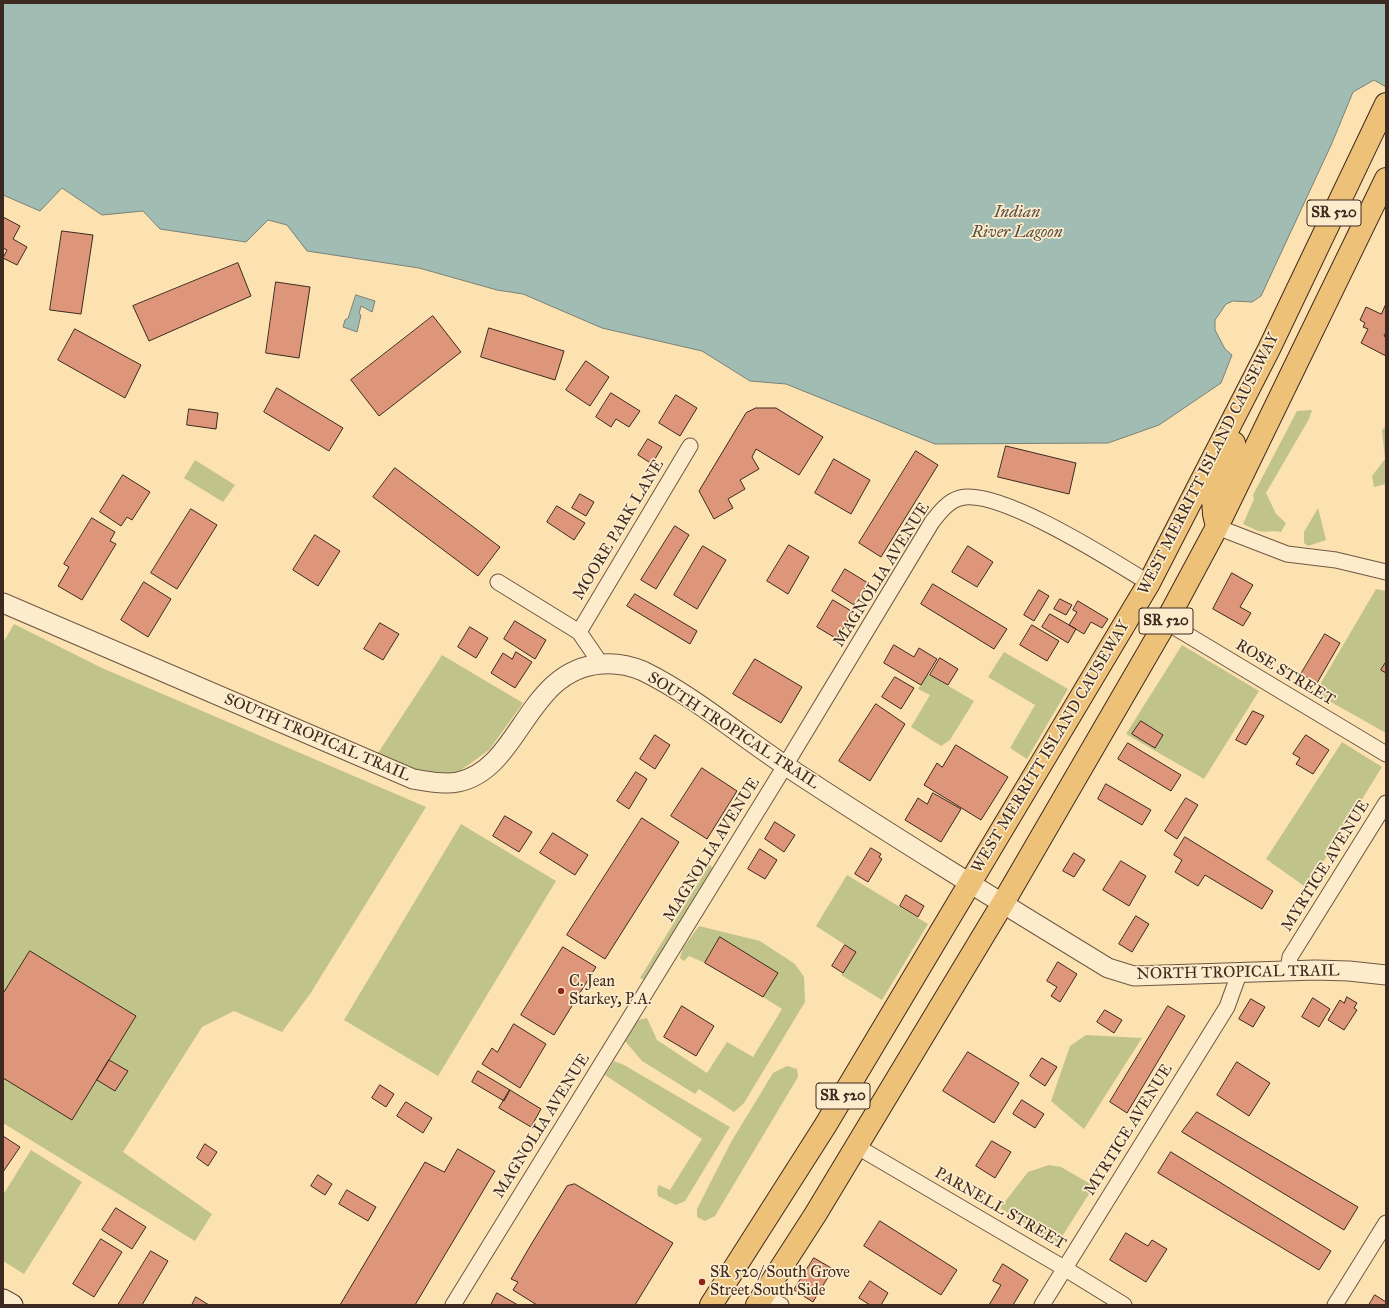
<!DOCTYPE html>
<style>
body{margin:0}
#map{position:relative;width:1389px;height:1308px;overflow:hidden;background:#fce2b0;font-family:"IM FELL Great Primer",serif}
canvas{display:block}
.frame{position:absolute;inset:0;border:4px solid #3e2920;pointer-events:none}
</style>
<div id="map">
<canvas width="1389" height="1308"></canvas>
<div class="frame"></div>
</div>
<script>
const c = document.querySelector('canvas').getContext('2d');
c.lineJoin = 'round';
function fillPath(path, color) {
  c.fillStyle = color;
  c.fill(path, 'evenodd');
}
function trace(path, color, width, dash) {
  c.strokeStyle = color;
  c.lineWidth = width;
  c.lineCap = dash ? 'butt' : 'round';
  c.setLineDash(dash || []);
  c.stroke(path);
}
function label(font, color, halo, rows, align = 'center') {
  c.font = font + ' "IM FELL Great Primer",serif';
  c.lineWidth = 3.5;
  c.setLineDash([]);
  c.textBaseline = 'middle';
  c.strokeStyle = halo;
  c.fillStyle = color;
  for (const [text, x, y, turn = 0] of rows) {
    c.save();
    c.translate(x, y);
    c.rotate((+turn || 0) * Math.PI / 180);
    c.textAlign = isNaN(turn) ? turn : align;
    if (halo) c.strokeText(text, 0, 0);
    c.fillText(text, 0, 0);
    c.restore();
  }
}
const green = new Path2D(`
 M 1312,410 L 1309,419 L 1266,493 L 1276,514 L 1286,523 L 1281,532 C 1273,530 1266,533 1258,531 C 1253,529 1248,526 1243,524 L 1254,499 L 1253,495 L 1297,411 Z
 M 1386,426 L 1386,484 L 1374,487 L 1372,476 L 1385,459 L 1382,430 Z
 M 195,460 L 235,485 L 223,502 L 184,478 Z
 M 1318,508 L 1326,540 L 1308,546 L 1304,543 L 1304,532 Z
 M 1376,589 L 1386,591 L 1386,733 L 1315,693 Z
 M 14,624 L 102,668 L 426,807 L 310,994 L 282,1032 L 234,1011 L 202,1027 L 123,1152 L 212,1214 L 195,1241 L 3,1123 L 3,643 Z
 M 1182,645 L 1259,691 L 1204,779 L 1126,734 Z
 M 1004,652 L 1068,689 L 1027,759 L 1010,748 L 1035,705 L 988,677 Z
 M 442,655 L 523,703 L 489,750 L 457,773 L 422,773 L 378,753 Z
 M 928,674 L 974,701 L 950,740 L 941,746 L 911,727 L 930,695 L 918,689 Z
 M 1342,742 L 1382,767 L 1307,888 L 1266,859 Z
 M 461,824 L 556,881 L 438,1076 L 344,1020 Z
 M 710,864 L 713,870 L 650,976 L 644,980 L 640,978 Z
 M 847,875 L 928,924 L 882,1000 L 841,975 L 856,952 L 816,926 Z
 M 699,926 L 760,941 L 795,964 L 804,977 L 805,1002 L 744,1103 L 734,1112 L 699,1089 L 695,1094 L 642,1061 L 625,1041 L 638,1020 L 647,1018 L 657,1040 L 707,1073 L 727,1042 L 753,1057 L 782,1009 L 763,997 L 778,973 L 721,938 L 705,963 L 689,956 L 684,961 L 680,958 L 683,948 Z
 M 1086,1035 L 1142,1038 L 1084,1129 L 1051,1101 L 1070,1046 Z
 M 614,1061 L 624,1065 L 730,1127 L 685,1201 L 676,1205 L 658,1196 L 657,1189 L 659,1185 L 670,1190 L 702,1139 L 605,1075 Z
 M 787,1066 L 797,1069 L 798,1077 L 715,1216 L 705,1221 L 697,1217 L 697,1209 L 731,1142 L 773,1073 Z
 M 31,1150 L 82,1182 L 24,1274 L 3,1261 L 3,1195 Z
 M 1049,1165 L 1061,1167 L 1094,1186 L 1058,1243 L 1000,1208 L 1028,1172 Z`);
const water = new Path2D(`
 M 3,3 L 1386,3 L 1386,87 L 1374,80 L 1353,92 L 1332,143 L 1261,296 L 1252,302 L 1233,301 L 1226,304 L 1215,320 L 1215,330 L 1225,349 L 1232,355 L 1221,383 L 1159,425 L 1108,443 L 935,444 L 786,384 L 750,381 L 702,351 L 602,328 L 523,294 L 497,290 L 419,268 L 307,251 L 287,225 L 268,220 L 246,242 L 160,229 L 143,211 L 102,215 L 62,188 L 40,211 L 3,195 Z
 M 356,295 L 375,301 L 372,312 L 361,306 L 359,314 L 361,315 L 357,332 L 343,327 L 345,320 L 348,318 Z`);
const building = new Path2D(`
 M 3,217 L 20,226 L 13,239 L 27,247 L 17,265 L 3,258 L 7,250 L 3,248 Z
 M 62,231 L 93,235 L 81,314 L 50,310 Z
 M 238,263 L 251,296 L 149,341 L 133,306 Z
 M 276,282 L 310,287 L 299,358 L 266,353 Z
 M 1386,304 L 1386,332 L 1384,336 L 1386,337 L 1386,356 L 1361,343 L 1368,329 L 1363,327 L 1365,323 L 1360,320 L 1366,307 L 1381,314 Z
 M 433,316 L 461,352 L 379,416 L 351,380 Z
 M 489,328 L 564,351 L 555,380 L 481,357 Z
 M 75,329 L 141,365 L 125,398 L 58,360 Z
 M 586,361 L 609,377 L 590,406 L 566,390 Z
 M 277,388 L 343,428 L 329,451 L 264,412 Z
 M 611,393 L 640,411 L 629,427 L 616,419 L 611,427 L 596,417 Z
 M 676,395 L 697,408 L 680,436 L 659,423 Z
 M 756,408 L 776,408 L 823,437 L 799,475 L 756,449 L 752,457 L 759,469 L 740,480 L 745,489 L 728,499 L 733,508 L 714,519 L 699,491 L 746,413 Z
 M 189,409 L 218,413 L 216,429 L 187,425 Z
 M 648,439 L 662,447 L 652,464 L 638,455 Z
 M 1006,446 L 1076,463 L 1069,494 L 998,477 Z
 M 916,451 L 938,465 L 881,557 L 859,543 Z
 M 834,459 L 870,480 L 851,514 L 815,493 Z
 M 395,468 L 500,547 L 478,576 L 373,497 Z
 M 123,475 L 150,492 L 132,520 L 127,517 L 121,526 L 100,512 Z
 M 580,494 L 594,502 L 586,516 L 572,508 Z
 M 557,506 L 585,523 L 574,540 L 547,522 Z
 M 191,509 L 217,525 L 177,589 L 151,573 Z
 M 92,518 L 115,532 L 110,541 L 116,544 L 82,600 L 58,586 L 69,567 L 64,564 Z
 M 675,526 L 689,535 L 656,589 L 641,580 Z
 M 315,535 L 340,551 L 318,586 L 293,570 Z
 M 789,545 L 809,557 L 788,594 L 767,581 Z
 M 703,546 L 726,560 L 697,609 L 674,595 Z
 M 968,546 L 993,562 L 977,587 L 952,572 Z
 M 845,569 L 868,583 L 854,605 L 832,591 Z
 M 1232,573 L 1253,585 L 1240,607 L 1251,613 L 1243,626 L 1213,609 Z
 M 144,582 L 171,599 L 148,637 L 121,620 Z
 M 933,584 L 1007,629 L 994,649 L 921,604 Z
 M 1039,590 L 1049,596 L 1034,621 L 1024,615 Z
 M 635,594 L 697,631 L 690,644 L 627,606 Z
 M 1060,599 L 1072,605 L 1066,615 L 1054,609 Z
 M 833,600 L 853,612 L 837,639 L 817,627 Z
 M 1078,601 L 1108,619 L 1102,628 L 1091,622 L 1084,634 L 1069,625 L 1077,612 L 1073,610 Z
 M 1050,614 L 1076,629 L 1068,643 L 1042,627 Z
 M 515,621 L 546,640 L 535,659 L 504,639 Z
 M 380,623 L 399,634 L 383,660 L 364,649 Z
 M 1032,625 L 1059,641 L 1047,661 L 1020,645 Z
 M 470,627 L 488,638 L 476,658 L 458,647 Z
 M 1325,634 L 1340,643 L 1317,683 L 1301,674 Z
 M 894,645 L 914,657 L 919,648 L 937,659 L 921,685 L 884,663 Z
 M 516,652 L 532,662 L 515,688 L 491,673 L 503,653 L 512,659 Z
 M 940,658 L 958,669 L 948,685 L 930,675 Z
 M 755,659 L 802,687 L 781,723 L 733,694 Z
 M 1386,662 L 1386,673 L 1381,670 Z
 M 895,677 L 914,688 L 901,709 L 882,697 Z
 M 876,704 L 905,724 L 870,781 L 839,761 Z
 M 1253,711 L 1264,716 L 1246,745 L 1236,740 Z
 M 1141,721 L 1163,735 L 1155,748 L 1132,734 Z
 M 655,735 L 670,745 L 655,769 L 640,759 Z
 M 1306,735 L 1329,750 L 1313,774 L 1296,764 L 1300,758 L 1293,754 Z
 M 1128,743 L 1181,775 L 1171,791 L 1118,759 Z
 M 956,745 L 1008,777 L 981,820 L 924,785 L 937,763 L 942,767 Z
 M 702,768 L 737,791 L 707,839 L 671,816 Z
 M 636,772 L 647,779 L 629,809 L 617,801 Z
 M 1106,784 L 1151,810 L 1142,825 L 1098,799 Z
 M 933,793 L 961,809 L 941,842 L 905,820 L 918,798 L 927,804 Z
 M 1186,798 L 1198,805 L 1177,839 L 1165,831 Z
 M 505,816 L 532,832 L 519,852 L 493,836 Z
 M 642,818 L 679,842 L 605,959 L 567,935 Z
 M 775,822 L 795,835 L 784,852 L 765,839 Z
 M 553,833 L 588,855 L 575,875 L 540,853 Z
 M 1185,837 L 1273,891 L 1262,909 L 1205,875 L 1198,886 L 1175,872 L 1182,860 L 1174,855 Z
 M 871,848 L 881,854 L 879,857 L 882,859 L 868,882 L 855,874 Z
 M 760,849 L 777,860 L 765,879 L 748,869 Z
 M 1074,853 L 1085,860 L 1074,877 L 1063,871 Z
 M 1121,861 L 1146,876 L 1129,906 L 1103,890 Z
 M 906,895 L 924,906 L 918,917 L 900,906 Z
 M 1136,916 L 1149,924 L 1132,952 L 1119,944 Z
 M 720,937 L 778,973 L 763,997 L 705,963 Z
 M 845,945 L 856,952 L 843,973 L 832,966 Z
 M 563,947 L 596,967 L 554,1035 L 521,1015 Z
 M 30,951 L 136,1016 L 72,1120 L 3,1078 L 3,994 Z
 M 1058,962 L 1077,974 L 1060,1002 L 1051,996 L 1057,987 L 1047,981 Z
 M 1347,997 L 1357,1003 L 1354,1008 L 1357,1010 L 1344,1030 L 1328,1020 L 1340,1000 L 1344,1003 Z
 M 1313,998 L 1330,1009 L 1319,1027 L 1302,1017 Z
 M 1251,999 L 1265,1007 L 1253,1027 L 1239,1019 Z
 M 682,1006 L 714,1026 L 696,1056 L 664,1037 Z
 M 1168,1006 L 1185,1016 L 1127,1113 L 1110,1102 Z
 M 1105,1010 L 1122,1020 L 1114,1033 L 1097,1022 Z
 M 514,1024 L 546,1044 L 520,1088 L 482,1064 L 492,1048 L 497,1052 Z
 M 968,1052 L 1019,1083 L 994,1123 L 943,1091 Z
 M 1042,1058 L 1057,1067 L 1045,1086 L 1030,1076 Z
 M 109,1060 L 128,1071 L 115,1091 L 97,1080 Z
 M 1237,1062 L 1270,1083 L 1249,1116 L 1217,1095 Z
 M 478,1071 L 510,1090 L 504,1101 L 472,1082 Z
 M 380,1085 L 394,1094 L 386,1107 L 372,1098 Z
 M 510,1090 L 541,1109 L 531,1127 L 499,1108 Z
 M 1022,1100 L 1044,1114 L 1035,1128 L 1013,1114 Z
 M 406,1102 L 432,1118 L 423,1133 L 397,1116 Z
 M 1197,1112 L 1358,1207 L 1344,1230 L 1182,1132 Z
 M 3,1136 L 20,1147 L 3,1172 Z
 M 992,1141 L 1011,1152 L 995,1178 L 976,1166 Z
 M 205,1144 L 217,1152 L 208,1166 L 197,1158 Z
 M 458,1149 L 495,1171 L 415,1305 L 340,1305 L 425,1162 L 444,1172 Z
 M 1171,1152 L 1331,1251 L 1319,1270 L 1158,1173 Z
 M 318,1175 L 332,1184 L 325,1195 L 311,1186 Z
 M 575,1184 L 673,1243 L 635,1305 L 537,1305 L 513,1290 L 518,1282 L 511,1279 L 532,1243 L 567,1186 Z
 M 347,1190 L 376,1207 L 368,1221 L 339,1204 Z
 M 116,1208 L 146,1227 L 132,1249 L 102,1230 Z
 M 880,1221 L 957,1270 L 941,1295 L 864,1246 Z
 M 1126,1233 L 1148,1246 L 1152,1240 L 1167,1249 L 1146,1282 L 1110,1260 Z
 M 101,1239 L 122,1252 L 94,1297 L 73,1284 Z
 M 151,1251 L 168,1261 L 142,1305 L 118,1305 Z
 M 814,1258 L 833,1269 L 813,1302 L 794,1290 Z
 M 1003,1264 L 1028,1280 L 1013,1305 L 989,1305 L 1001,1285 L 993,1281 Z
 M 870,1281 L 888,1293 L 881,1305 L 870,1305 L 859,1298 Z
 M 497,1293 L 518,1305 L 491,1305 Z
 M 1375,1295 L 1386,1302 L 1386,1305 L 1369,1305 Z
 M 196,1297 L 209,1305 L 192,1305 Z`);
const minor = new Path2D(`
 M 1217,527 L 1287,554 L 1336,560 L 1386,572
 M 498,582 L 579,632 L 601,664
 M 1166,622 L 1386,754
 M 579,632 L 690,446
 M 1288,970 L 1290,957 L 1386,803
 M 856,1146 L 1064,1268 L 1124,1305
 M 453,1305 L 777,779 L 932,522 C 939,513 948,501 960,498 C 998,487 1113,561 1149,583
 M 761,1305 L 759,1301 L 773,1301 L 781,1305
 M 1042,1305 L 1227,1007 L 1240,971
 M 1335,1305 L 1386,1223`);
const tertiary = new Path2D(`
 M 3,603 L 413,779 C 427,781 444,785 458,782 C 521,769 526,669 602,664 C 616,663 631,666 643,671 C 694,696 739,735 786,766 C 892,836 1000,902 1108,968 L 1134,976 L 1315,970 L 1349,971 L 1386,975`);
const secondary = new Path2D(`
 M 3,1300 L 12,1305`);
const primary = new Path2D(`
 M 1217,527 L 1214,514 L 1213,499 L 1234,443
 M 711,1305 L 825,1126 L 1149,583 L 1269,349 L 1386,104
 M 757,1305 L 815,1215 L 1003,903 L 1166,622 L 1217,527 L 1386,179`);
const markers = [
 [561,991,4,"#8f2418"],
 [702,1282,4,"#8f2418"]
];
const shields = [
 [1334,213,54],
 [1166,621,54],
 [843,1096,54]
];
const shieldNames = [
 ["SR 520",1334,213],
 ["SR 520",1166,621],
 ["SR 520",843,1096]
];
const streetNames = [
 ["WEST MERRITT ISLAND CAUSEWAY",1209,464,-63],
 ["MOORE PARK LANE",619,530,-59],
 ["MAGNOLIA AVENUE",882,575,-58],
 ["ROSE STREET",1285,673,31],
 ["SOUTH TROPICAL TRAIL",733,731,33],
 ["SOUTH TROPICAL TRAIL",317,738,23],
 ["WEST MERRITT ISLAND CAUSEWAY",1051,747,-59],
 ["MAGNOLIA AVENUE",712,850,-58],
 ["MYRTICE AVENUE",1326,866,-58],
 ["NORTH TROPICAL TRAIL",1238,973,-1],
 ["MAGNOLIA AVENUE",542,1126,-58],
 ["MYRTICE AVENUE",1129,1130,-58],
 ["PARNELL STREET",1000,1209,30]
];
const poiNames = [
 ["C. Jean",569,982],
 ["Starkey, P.A.",569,1000],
 ["SR 520/ South Grove",710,1273],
 ["Street South Side",710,1291]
];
const waterNames = [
 ["Indian",1017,213],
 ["River Lagoon",1017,233]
];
fillPath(green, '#c0c38a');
fillPath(water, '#a1bcb3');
trace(water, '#798178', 1);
fillPath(building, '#dd9679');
trace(building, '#3e2920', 1);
trace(minor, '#6e5744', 17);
trace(tertiary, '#6e5744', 21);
trace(secondary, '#3e2920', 23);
trace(primary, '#3e2920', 24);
trace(minor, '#fdeccc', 15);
trace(tertiary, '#fdeccc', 19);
trace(secondary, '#fdeccc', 21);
trace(primary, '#eec178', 22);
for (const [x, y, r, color] of markers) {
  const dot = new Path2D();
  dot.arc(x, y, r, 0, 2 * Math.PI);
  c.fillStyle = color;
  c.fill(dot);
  trace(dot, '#fdeccc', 1.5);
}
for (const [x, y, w] of shields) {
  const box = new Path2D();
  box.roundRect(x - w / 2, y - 13, w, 26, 3);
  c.fillStyle = '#fdeccc';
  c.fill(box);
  trace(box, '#3e2920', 1);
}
label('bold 15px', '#3e2920', null, shieldNames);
label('16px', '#3e2920', '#fdeccc', streetNames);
label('16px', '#3e2920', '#fdeccc', poiNames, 'left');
label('italic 17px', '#574e45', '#fdeccc', waterNames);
</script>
